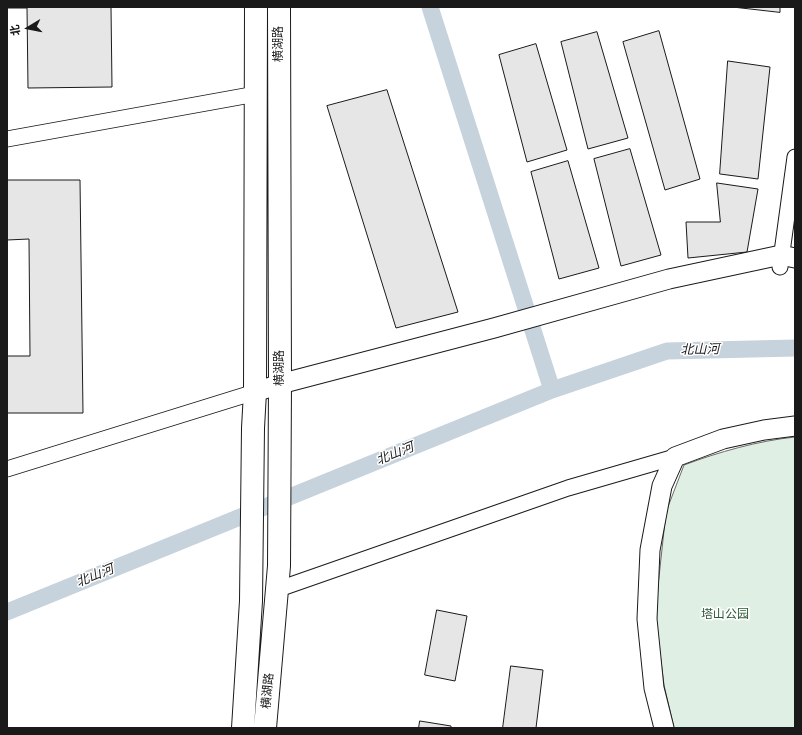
<!DOCTYPE html>
<meta charset="utf-8">
<style>
body{margin:0}
#map{position:relative;width:802px;height:735px;overflow:hidden;background:#fff;font-family:Karla,"Noto Sans SC",sans-serif}
canvas{display:block}
.frame{position:absolute;inset:0;border:8px solid #1a1a1a;pointer-events:none}
.north{position:absolute;left:8px;top:8px;width:40px;height:40px;-webkit-text-stroke:3px #fff;paint-order:stroke;rotate:260deg;font-size:11px;font-weight:700;line-height:16px;text-align:center;color:#1a1a1a}
.north::after{content:'';display:block;margin:auto;width:14px;height:18px;background:#1a1a1a;clip-path:polygon(50% 0,100% 100%,50% 72%,0 100%)}
</style>
<div id="map">
<canvas width="802" height="735"></canvas>
<div class="frame"></div>
<div class="north">北</div>
</div>
<script>
const c = document.querySelector('canvas').getContext('2d');
c.lineJoin = 'round';
function fillPath(path, color) {
  c.fillStyle = color;
  c.fill(path, 'evenodd');
}
function trace(path, color, width, dash) {
  c.strokeStyle = color;
  c.lineWidth = width;
  c.lineCap = dash ? 'butt' : 'round';
  c.setLineDash(dash || []);
  c.stroke(path);
}
function label(font, color, halo, rows, align = 'center') {
  c.font = font + ' Karla,"Noto Sans SC",sans-serif';
  c.lineWidth = 3;
  c.setLineDash([]);
  c.textBaseline = 'middle';
  c.strokeStyle = halo;
  c.fillStyle = color;
  for (const [text, x, y, turn = 0] of rows) {
    c.save();
    c.translate(x, y);
    c.rotate((+turn || 0) * Math.PI / 180);
    c.textAlign = isNaN(turn) ? turn : align;
    if (halo) c.strokeText(text, 0, 0);
    c.fillText(text, 0, 0);
    c.restore();
  }
}
const green = new Path2D(`
 M 795,437 L 795,728 L 674,728 L 664,685 L 655,614 L 666,512 L 684,465 C 719,452 757,441 795,437 Z`);
const canal = new Path2D(`
 M 430,7 L 552,390
 M 7,612 L 552,390 L 667,351 L 795,348`);
const building = new Path2D(`
 M 7,7 L 111,7 L 112,87 L 28,88 L 27,8 L 7,8 Z
 M 733,7 L 780,7 L 780,12 Z
 M 659,31 L 700,179 L 665,190 L 623,42 Z
 M 597,32 L 628,138 L 588,149 L 561,42 Z
 M 536,44 L 567,150 L 527,162 L 499,55 Z
 M 728,61 L 770,67 L 758,179 L 720,174 Z
 M 387,90 L 458,312 L 396,328 L 327,106 Z
 M 630,149 L 661,255 L 621,266 L 594,159 Z
 M 568,161 L 599,268 L 559,279 L 531,172 Z
 M 7,180 L 80,180 L 83,413 L 7,413 L 7,356 L 30,356 L 29,239 L 7,240 Z
 M 717,183 L 758,189 L 747,252 L 688,258 L 686,222 L 720,222 Z
 M 437,610 L 467,616 L 455,681 L 425,675 Z
 M 511,666 L 543,670 L 536,728 L 503,728 Z
 M 420,721 L 451,726 L 451,728 L 419,728 Z`);
const minor = new Path2D(`
 M 7,139 L 256,94
 M 780,267 L 795,157
 M 7,469 L 255,392
 M 276,590 L 568,488 L 675,457`);
const tertiary = new Path2D(`
 M 255,392 L 280,384 L 494,328 L 669,279 L 781,255 L 795,258
 M 664,728 L 654,688 L 647,619 L 650,550 L 662,486 L 675,457 L 723,439 L 764,430 L 795,426`);
const trunk = new Path2D(`
 M 243,728 L 251,601 L 253,428 L 255,392 L 256,7
 M 265,728 L 279,566 L 280,384 L 279,7`);
const streetNames = [
 ["横湖路",279,44,-90],
 ["横湖路",280,368,-90],
 ["横湖路",268,691,-85]
];
const parkNames = [
 ["塔山公园",725,615]
];
const waterNames = [
 ["北山河",700,350,-1],
 ["北山河",395,454,-22],
 ["北山河",95,576,-22]
];
fillPath(green, '#e0efe3');
trace(green, '#6a6a6a', 1);
trace(canal, '#c6d2dc', 17);
fillPath(building, '#e6e6e6');
trace(building, '#1a1a1a', 1);
trace(minor, '#1a1a1a', 17);
trace(tertiary, '#1a1a1a', 21);
trace(trunk, '#1a1a1a', 24);
trace(minor, '#fff', 15);
trace(tertiary, '#fff', 19);
trace(trunk, '#fff', 22);
label('12px', '#1a1a1a', '#fff', streetNames);
label('12px', '#2b5a34', '#fff', parkNames);
label('italic 13px', '#1a1a1a', '#fff', waterNames);
</script>
